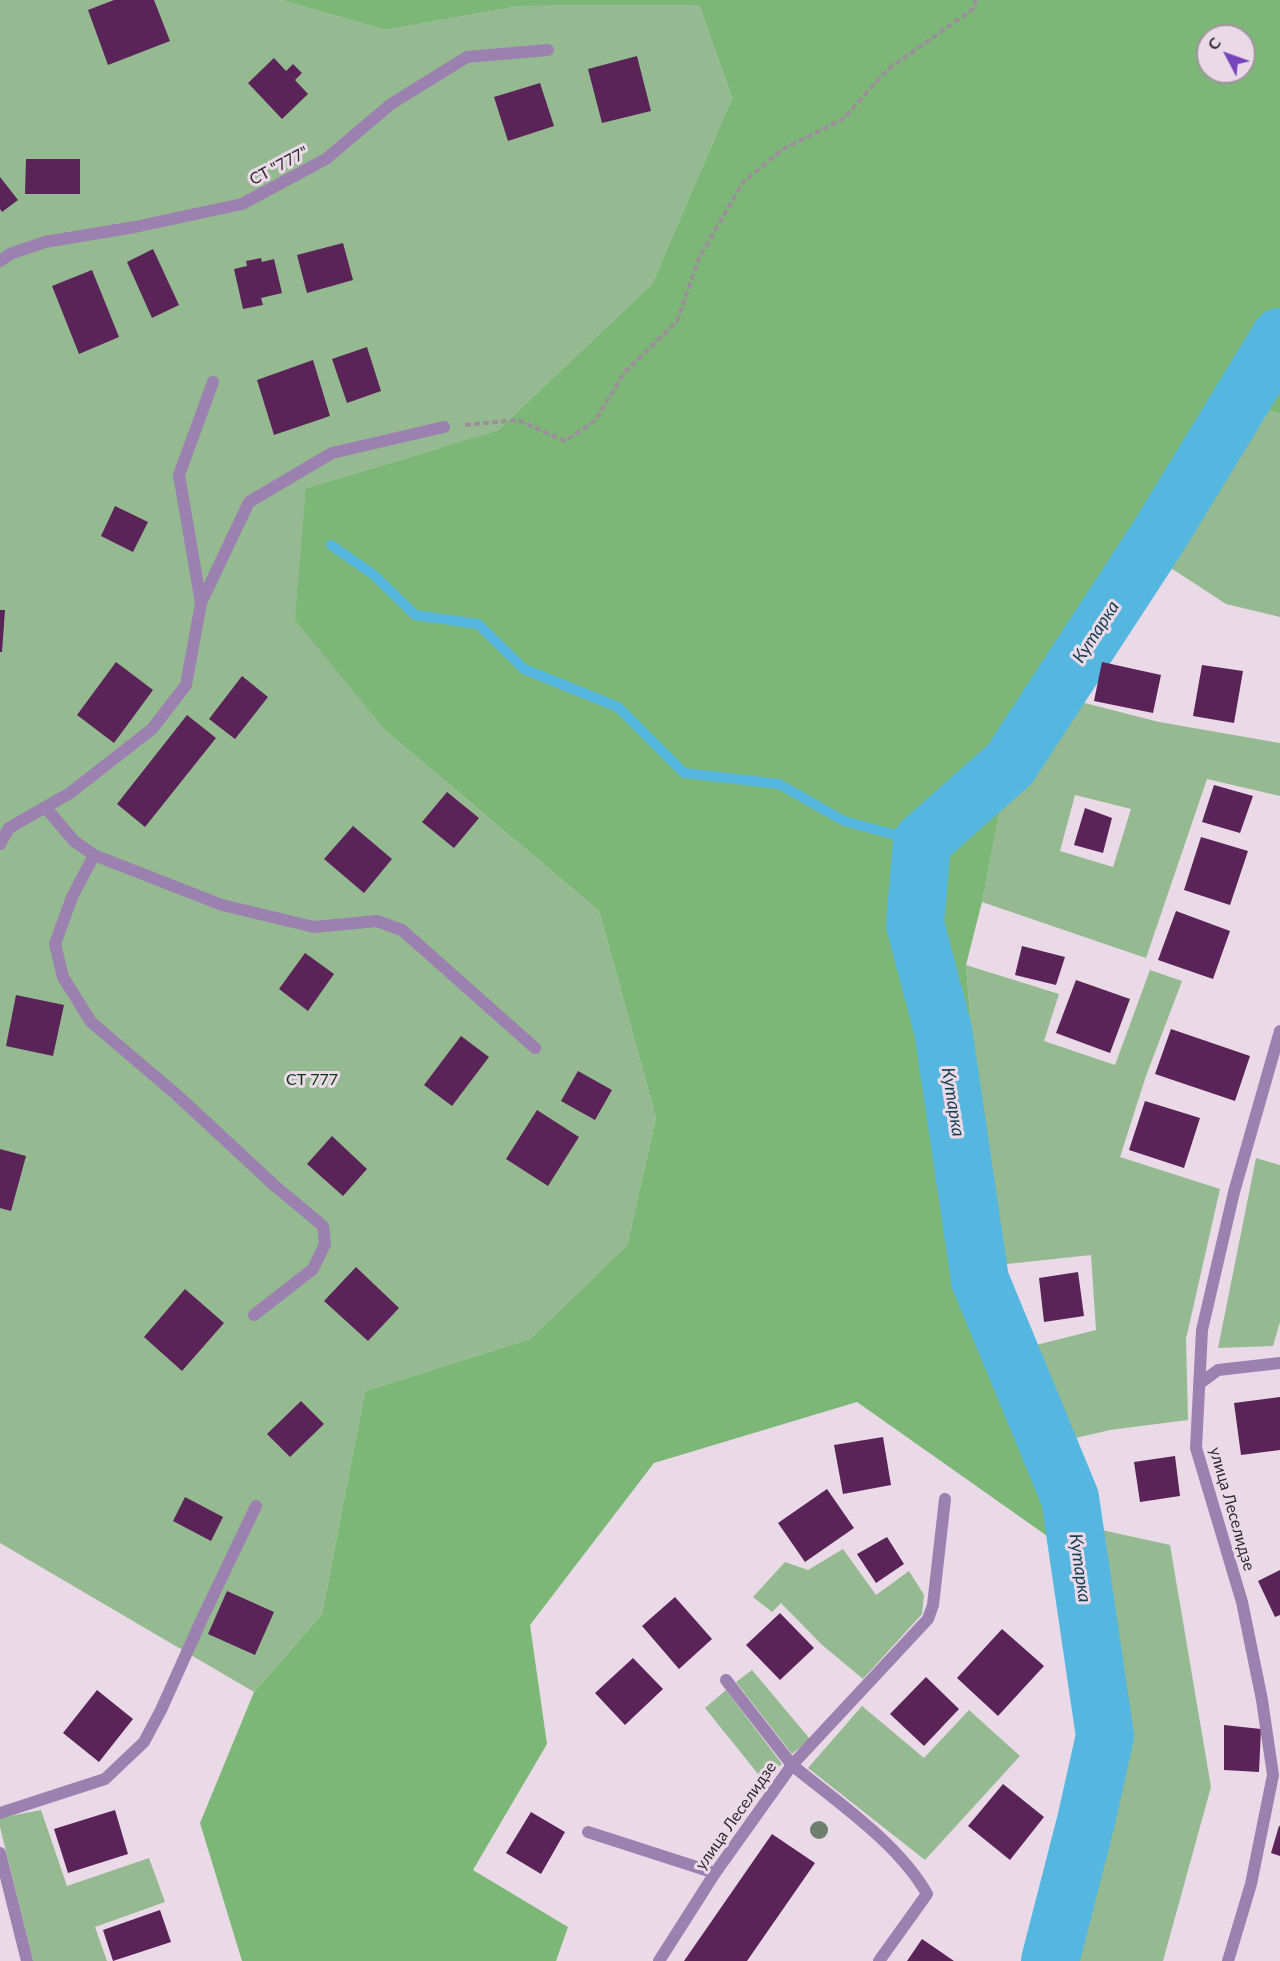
<!DOCTYPE html>
<meta charset="utf-8">
<style>
body{margin:0}
#map{position:relative;width:1280px;height:1961px;overflow:hidden;background:#eadae8;font-family:Lato,sans-serif}
canvas{display:block}
.north{position:absolute;left:1196px;top:24px;width:60px;height:60px;box-sizing:border-box;background:#eadae8;border:2px solid #a0949e;border-radius:50%;rotate:311deg;font-size:16px;font-weight:700;line-height:24px;text-align:center;color:#302a2f}
.north::after{content:'';display:block;margin:auto;width:21px;height:27px;background:#7645bd;clip-path:polygon(50% 0,100% 100%,50% 72%,0 100%)}
</style>
<div id="map">
<canvas width="1280" height="1961"></canvas>
<div class="north">С</div>
</div>
<script>
const c = document.querySelector('canvas').getContext('2d');
c.lineJoin = 'round';
function fillPath(path, color) {
  c.fillStyle = color;
  c.fill(path, 'evenodd');
}
function trace(path, color, width, dash) {
  c.strokeStyle = color;
  c.lineWidth = width;
  c.lineCap = dash ? 'butt' : 'round';
  c.setLineDash(dash || []);
  c.stroke(path);
}
function label(font, color, halo, rows, align = 'center') {
  c.font = font + ' Lato,sans-serif';
  c.lineWidth = 6;
  c.setLineDash([]);
  c.textBaseline = 'middle';
  c.strokeStyle = halo;
  c.fillStyle = color;
  for (const [text, x, y, turn = 0] of rows) {
    c.save();
    c.translate(x, y);
    c.rotate((+turn || 0) * Math.PI / 180);
    c.textAlign = isNaN(turn) ? turn : align;
    if (halo) c.strokeText(text, 0, 0);
    c.fillText(text, 0, 0);
    c.restore();
  }
}
const green = new Path2D(`
 M 0,0 L 280,0 L 385,30 L 520,6 L 699,5 L 732,98 L 652,284 L 497,431 L 541,481 L 1136,45 L 1280,0 L 1280,284 L 685,1102 L 440,448 L 306,488 L 387,732 L 599,911 L 656,1118 L 627,1245 L 530,1339 L 365,1391 L 322,1614 L 254,1692 L 0,1543 ZM 1208,36 L 1244,36 L 1244,72 L 1208,72 Z
 M 1256,407 L 1280,414 L 1280,617 L 1226,604 L 1163,563 Z
 M 1069,699 L 1159,722 L 1280,743 L 1280,796 L 1207,779 L 1146,958 L 982,902 L 1004,788 ZM 1075,795 L 1131,809 L 1113,867 L 1060,851 Z
 M 966,965 L 1059,994 L 1044,1041 L 1115,1065 L 1150,970 L 1182,981 L 1146,1076 L 1120,1157 L 1220,1189 L 1186,1339 L 1188,1420 L 1110,1430 L 1067,1440 L 1024,1348 L 1096,1330 L 1091,1255 L 998,1265 L 997,1235 L 970,1014 Z
 M 1256,1158 L 1280,1165 L 1280,1322 L 1273,1346 L 1218,1348 Z
 M 1102,1530 L 1170,1545 L 1211,1787 L 1163,1961 L 1079,1961 L 1129,1713 Z
 M 843,1549 L 876,1595 L 909,1571 L 924,1595 L 922,1614 L 863,1679 L 821,1644 L 781,1603 L 772,1612 L 753,1597 L 785,1562 L 808,1570 Z
 M 752,1670 L 810,1739 L 792,1754 L 736,1682 Z
 M 726,1690 L 782,1764 L 762,1779 L 705,1708 Z
 M 862,1706 L 924,1758 L 969,1710 L 1020,1756 L 925,1860 L 808,1768 Z
 M 41,1810 L 67,1886 L 149,1858 L 165,1902 L 95,1927 L 107,1961 L 33,1961 L 0,1827 L 0,1818 Z`);
const forest = new Path2D(`
 M 280,0 L 1280,0 L 1280,414 L 1256,407 L 1163,563 L 1027,759 L 1004,789 L 982,902 L 966,965 L 970,1014 L 997,1235 L 1000,1299 L 981,1335 L 1057,1513 L 1050,1538 L 857,1402 L 654,1463 L 530,1625 L 547,1744 L 473,1870 L 568,1927 L 556,1961 L 242,1961 L 200,1823 L 254,1692 L 322,1614 L 365,1391 L 530,1339 L 627,1245 L 656,1118 L 599,911 L 387,732 L 295,620 L 306,488 L 497,431 L 652,284 L 732,98 L 699,5 L 520,6 L 385,30 ZM 1208,36 L 1244,36 L 1244,72 L 1208,72 Z`);
const stream = new Path2D(`
 M 331,545 L 374,575 L 415,615 L 478,624 L 524,669 L 618,707 L 684,773 L 779,784 L 844,821 L 922,842`);
const river = new Path2D(`
 M 1050,1961 L 1086,1821 L 1105,1736 L 1070,1498 L 980,1280 L 943,1030 L 915,924 L 922,842 L 1010,764 L 1158,537 L 1280,337`);
const building = new Path2D(`
 M 114,0 L 154,0 L 170,41 L 108,65 L 88,10 Z
 M 637,56 L 651,111 L 602,123 L 588,69 Z
 M 274,58 L 286,71 L 293,64 L 302,73 L 295,80 L 308,94 L 282,119 L 248,83 Z
 M 540,83 L 554,126 L 508,141 L 494,97 Z
 M 26,159 L 80,159 L 80,194 L 25,194 Z
 M 0,177 L 18,200 L 2,212 L 0,209 Z
 M 343,243 L 353,280 L 307,293 L 297,255 Z
 M 153,249 L 179,305 L 152,318 L 127,262 Z
 M 261,258 L 262,262 L 274,259 L 282,293 L 261,298 L 263,305 L 243,309 L 234,269 L 247,266 L 246,261 Z
 M 92,270 L 119,337 L 79,354 L 52,286 Z
 M 367,347 L 381,391 L 347,403 L 332,359 Z
 M 313,360 L 330,416 L 274,435 L 257,380 Z
 M 115,506 L 148,522 L 133,552 L 101,536 Z
 M 0,610 L 5,610 L 2,652 L 0,652 Z
 M 116,662 L 153,690 L 114,743 L 77,715 Z
 M 1102,662 L 1161,675 L 1153,713 L 1094,701 Z
 M 1202,665 L 1243,671 L 1234,723 L 1193,716 Z
 M 242,676 L 268,697 L 235,739 L 209,719 Z
 M 187,715 L 216,738 L 145,827 L 117,804 Z
 M 1214,785 L 1253,796 L 1240,833 L 1202,822 Z
 M 447,792 L 479,818 L 454,848 L 422,822 Z
 M 1085,808 L 1112,818 L 1103,853 L 1074,845 Z
 M 353,826 L 392,859 L 364,893 L 324,859 Z
 M 1201,837 L 1248,851 L 1230,905 L 1184,890 Z
 M 1176,911 L 1230,931 L 1213,979 L 1158,960 Z
 M 1022,946 L 1065,957 L 1056,985 L 1015,975 Z
 M 305,953 L 334,974 L 308,1011 L 279,989 Z
 M 1076,980 L 1130,999 L 1110,1053 L 1056,1033 Z
 M 16,995 L 64,1005 L 53,1056 L 6,1046 Z
 M 1171,1029 L 1250,1056 L 1235,1101 L 1155,1074 Z
 M 461,1036 L 489,1057 L 452,1106 L 424,1085 Z
 M 578,1071 L 612,1090 L 595,1120 L 561,1101 Z
 M 1145,1101 L 1200,1118 L 1184,1168 L 1129,1150 Z
 M 537,1110 L 579,1137 L 548,1186 L 506,1159 Z
 M 332,1136 L 367,1169 L 343,1196 L 307,1164 Z
 M 0,1149 L 26,1156 L 11,1211 L 0,1208 Z
 M 356,1267 L 399,1308 L 368,1341 L 324,1301 Z
 M 1078,1272 L 1084,1316 L 1044,1322 L 1039,1278 Z
 M 185,1289 L 224,1323 L 182,1371 L 144,1337 Z
 M 1280,1397 L 1280,1450 L 1241,1455 L 1234,1403 Z
 M 301,1401 L 324,1424 L 290,1457 L 267,1434 Z
 M 883,1437 L 891,1485 L 843,1494 L 834,1445 Z
 M 1175,1456 L 1180,1496 L 1140,1502 L 1134,1462 Z
 M 827,1489 L 854,1528 L 805,1562 L 778,1523 Z
 M 185,1497 L 223,1517 L 211,1541 L 173,1521 Z
 M 887,1537 L 904,1564 L 876,1583 L 857,1554 Z
 M 1280,1570 L 1280,1615 L 1275,1617 L 1258,1581 Z
 M 227,1591 L 274,1612 L 255,1655 L 208,1634 Z
 M 675,1597 L 712,1639 L 679,1669 L 642,1626 Z
 M 780,1613 L 814,1648 L 780,1680 L 746,1645 Z
 M 1002,1629 L 1044,1666 L 998,1716 L 957,1678 Z
 M 633,1658 L 663,1689 L 625,1725 L 595,1693 Z
 M 926,1677 L 959,1709 L 924,1746 L 890,1714 Z
 M 97,1690 L 133,1719 L 99,1762 L 63,1733 Z
 M 1224,1725 L 1261,1729 L 1259,1772 L 1224,1770 Z
 M 1003,1784 L 1044,1817 L 1010,1860 L 968,1826 Z
 M 115,1810 L 128,1854 L 68,1873 L 54,1829 Z
 M 531,1812 L 565,1832 L 541,1874 L 506,1853 Z
 M 1279,1826 L 1280,1826 L 1280,1856 L 1271,1853 Z
 M 772,1834 L 815,1863 L 747,1961 L 684,1961 Z
 M 160,1910 L 171,1942 L 113,1961 L 103,1930 Z
 M 922,1939 L 954,1961 L 907,1961 Z`);
const path = new Path2D(`
 M 465,425 L 518,420 L 565,441 L 595,421 L 624,373 L 677,321 L 699,258 L 743,182 L 783,149 L 843,119 L 887,70 L 973,9 L 976,0`);
const lane = new Path2D(`
 M 726,1680 L 792,1765 L 928,1619 L 933,1605 L 945,1499
 M 588,1832 L 715,1873`);
const street = new Path2D(`
 M 0,261 L 10,254 L 45,242 L 135,227 L 242,204 L 326,159 L 391,104 L 467,57 L 548,50
 M 201,603 L 249,502 L 332,453 L 444,427
 M 46,808 L 74,841 L 94,855 L 222,905 L 314,927 L 377,921 L 402,930 L 535,1048
 M 0,844 L 9,828 L 70,793 L 152,729 L 186,685 L 201,603 L 179,475 L 213,382
 M 94,855 L 72,897 L 55,944 L 63,977 L 91,1022 L 177,1095 L 275,1186 L 323,1226 L 325,1244 L 313,1269 L 254,1315
 M 1199,1384 L 1218,1370 L 1280,1363
 M 0,1813 L 105,1779 L 144,1742 L 161,1710 L 201,1621 L 256,1506
 M 0,1853 L 27,1961
 M 659,1961 L 715,1873 L 792,1765 C 837,1802 898,1843 927,1894 L 879,1961
 M 1228,1961 L 1251,1884 L 1273,1775 L 1262,1700 L 1242,1602 L 1196,1448 L 1202,1330 L 1234,1192 L 1280,1031`);
const trees = [
 [819,1830]
];
const streetNames = [
 ["СТ \"777\"",279,166,-28],
 ["улица Леселидзе",1232,1509,74],
 ["улица Леселидзе",736,1816,-55]
];
const parkNames = [
 ["СТ 777",312,1080]
];
const waterNames = [
 ["Кутарка",1096,632,-57],
 ["Кутарка",953,1102,81],
 ["Кутарка",1080,1568,82]
];
fillPath(green, '#95ba91');
fillPath(forest, '#7db778');
trace(stream, '#55b6df', 10);
trace(river, '#55b6df', 58);
fillPath(building, '#5b2458');
trace(path, '#9b909a', 4, [6, 3]);
trace(lane, '#9c81b0', 12);
trace(street, '#9c81b0', 12);
c.fillStyle = '#6f7f6d';
for (const [x, y] of trees) {
  c.beginPath();
  c.arc(x, y, 9, 0, 2 * Math.PI);
  c.fill();
}
label('16px', '#302a2f', '#eadae8', streetNames);
label('16px', '#0a3409', '#eadae8', parkNames);
label('italic 18px', '#153f51', '#eadae8', waterNames);
</script>
